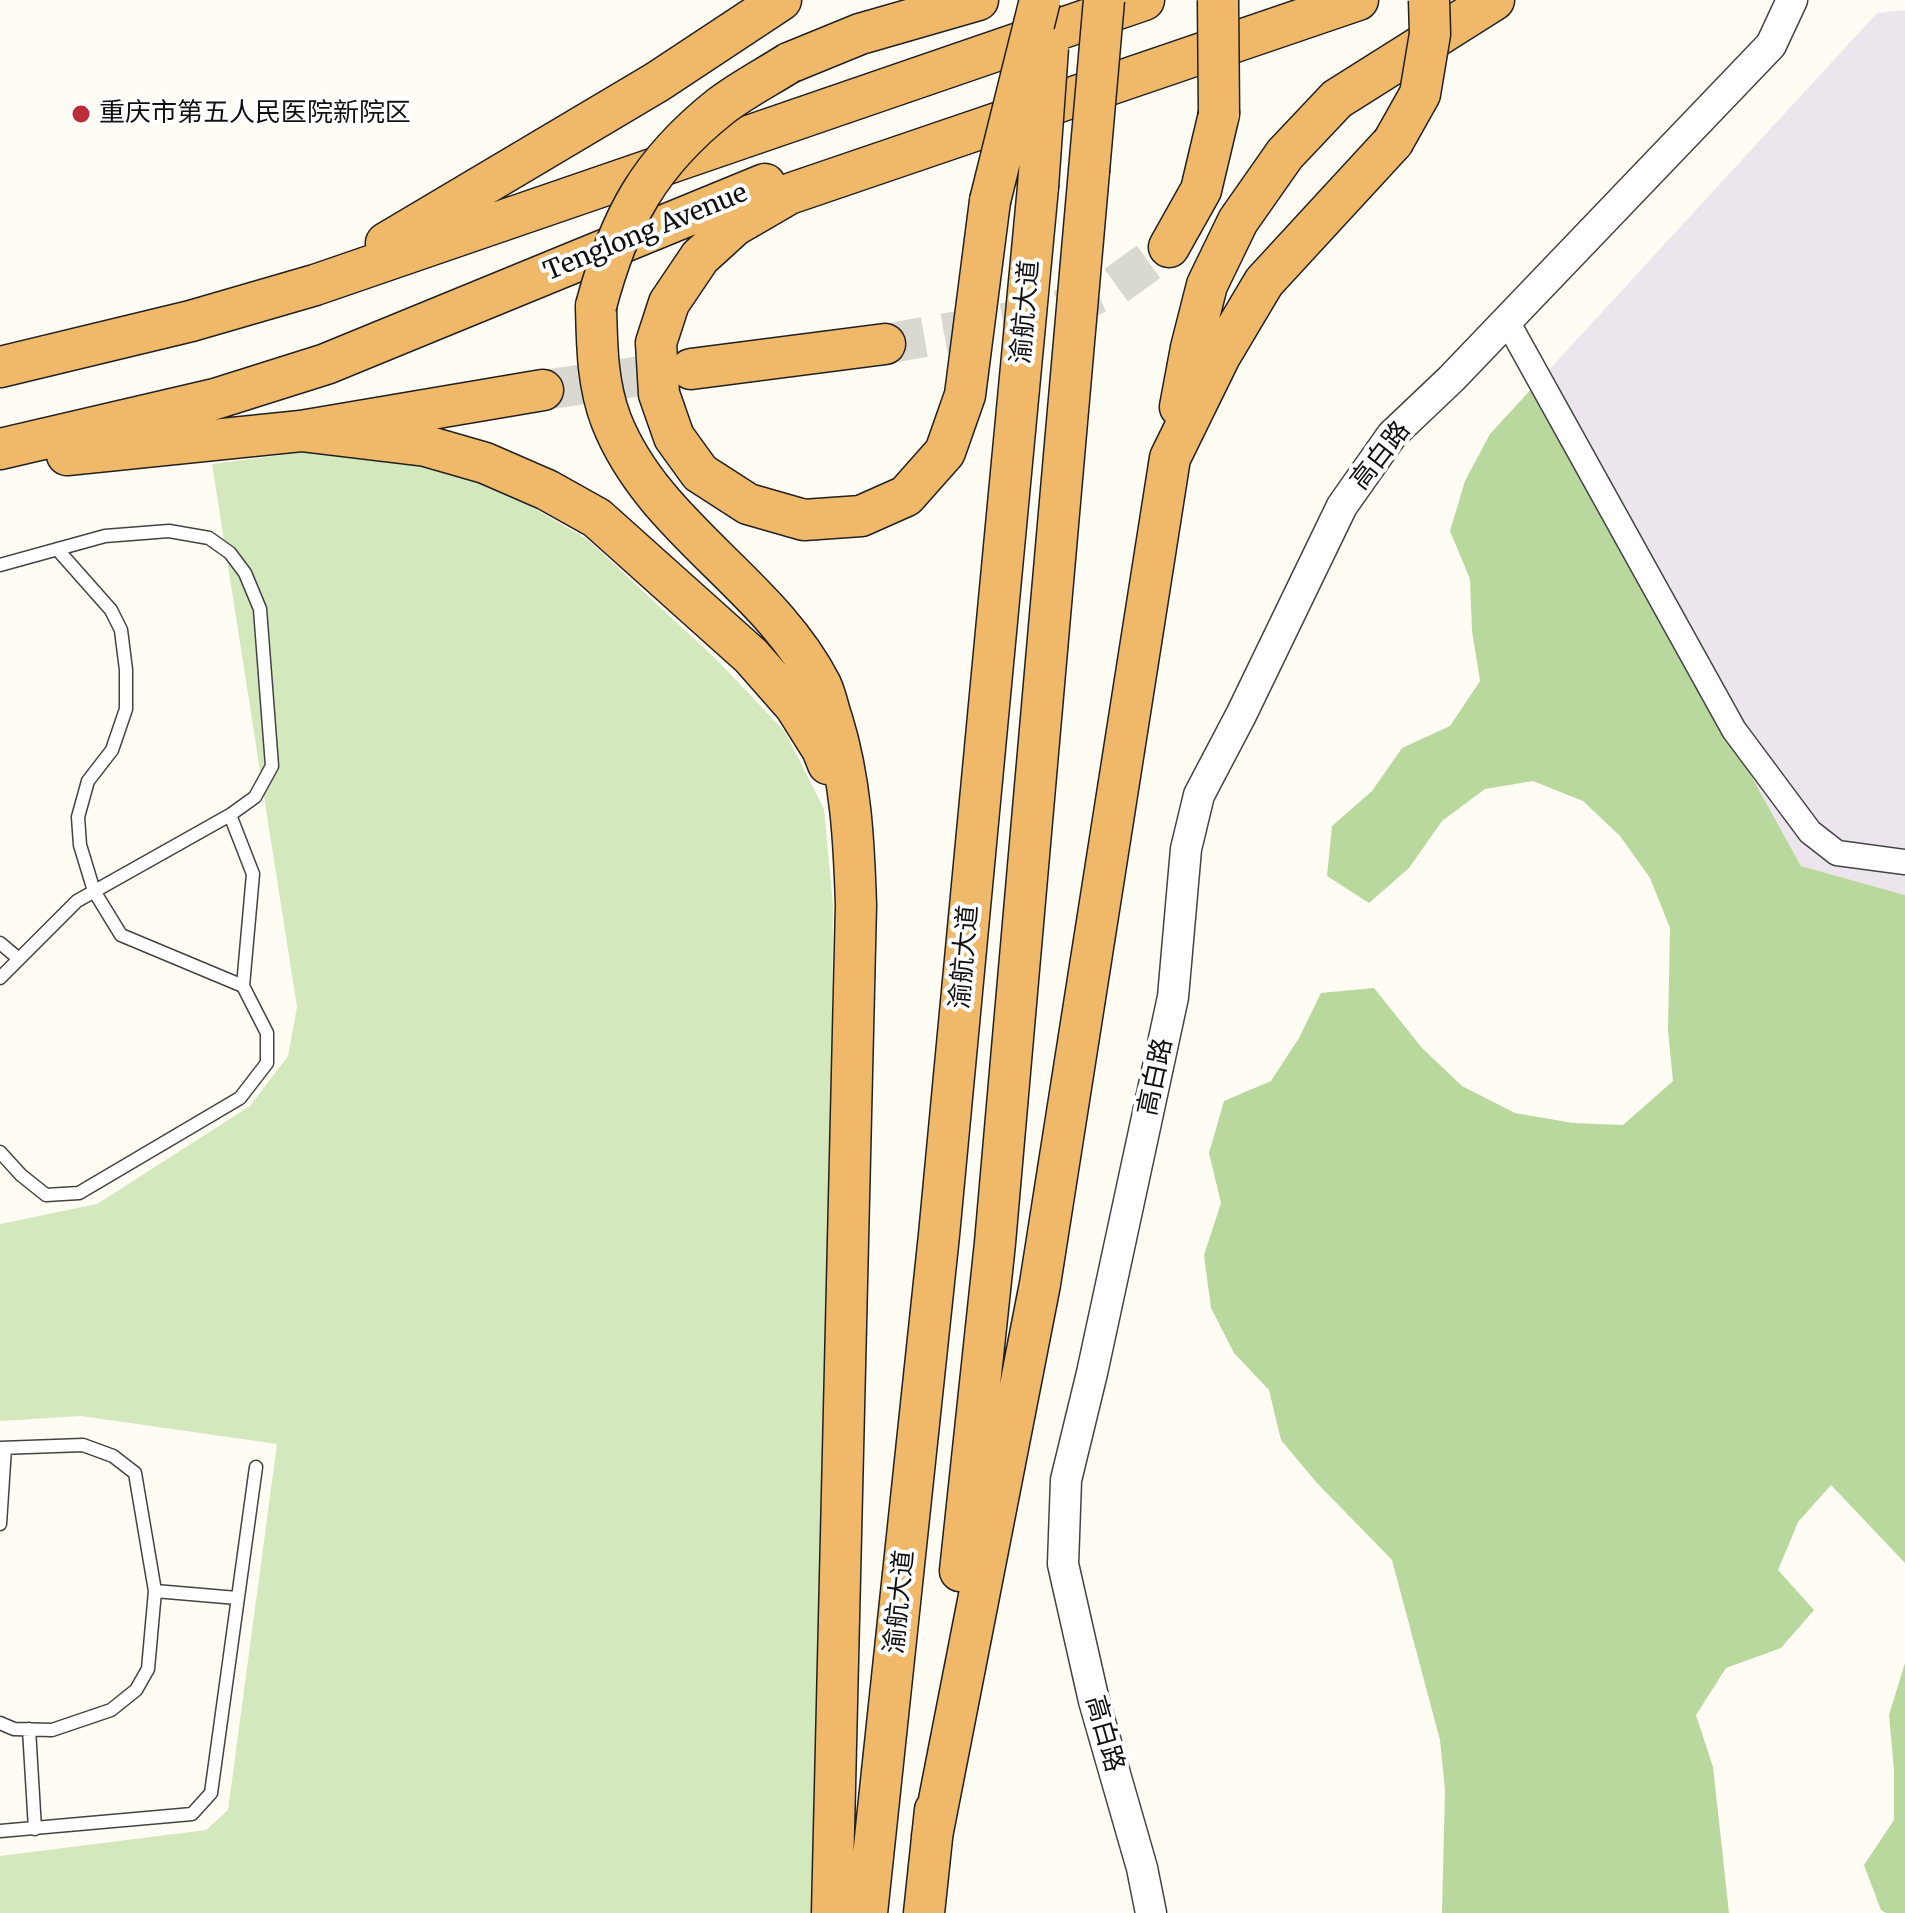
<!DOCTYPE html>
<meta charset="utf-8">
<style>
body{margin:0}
canvas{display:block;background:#fefcf3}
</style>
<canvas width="1905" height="1913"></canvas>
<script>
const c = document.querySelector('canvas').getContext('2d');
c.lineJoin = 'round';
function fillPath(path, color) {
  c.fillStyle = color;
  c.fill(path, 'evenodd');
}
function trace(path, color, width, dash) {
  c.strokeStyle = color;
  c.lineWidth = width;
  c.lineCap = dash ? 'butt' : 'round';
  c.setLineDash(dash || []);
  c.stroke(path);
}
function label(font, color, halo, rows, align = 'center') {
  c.font = font + ' Merriweather,"Noto Sans SC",serif';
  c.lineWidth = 8;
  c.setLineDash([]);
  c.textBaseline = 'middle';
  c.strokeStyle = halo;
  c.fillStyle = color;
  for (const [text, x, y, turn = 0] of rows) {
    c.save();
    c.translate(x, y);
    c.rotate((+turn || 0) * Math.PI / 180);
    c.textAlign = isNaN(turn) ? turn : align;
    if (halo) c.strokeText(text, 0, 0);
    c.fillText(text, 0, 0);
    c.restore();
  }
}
const industrial = new Path2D(`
 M 1905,10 L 1905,895 L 1801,866 L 1535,385 L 1877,13 Z`);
const green = new Path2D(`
 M 312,451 L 420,463 L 489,482 L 587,539 L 718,661 L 785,732 L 824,809 L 833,905 L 826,1732 L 815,1913 L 0,1913 L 0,1856 L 206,1830 L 228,1810 L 277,1444 L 81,1416 L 0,1421 L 0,1224 L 97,1204 L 250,1106 L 288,1056 L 297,1007 L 212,464 Z`);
const forest = new Path2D(`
 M 1535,385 L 1801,866 L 1905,895 L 1905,1563 L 1831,1485 L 1798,1522 L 1778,1570 L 1814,1610 L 1781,1648 L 1726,1668 L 1696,1715 L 1713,1767 L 1729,1913 L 1442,1913 L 1445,1790 L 1440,1740 L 1392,1560 L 1317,1483 L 1281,1440 L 1269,1390 L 1234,1353 L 1211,1308 L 1204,1255 L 1221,1203 L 1209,1153 L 1224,1101 L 1271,1081 L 1299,1038 L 1321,993 L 1374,988 L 1422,1048 L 1462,1086 L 1515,1113 L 1573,1123 L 1623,1125 L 1673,1081 L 1668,1031 L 1670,928 L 1650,878 L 1620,836 L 1583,801 L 1533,781 L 1485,789 L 1442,821 L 1409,868 L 1369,903 L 1327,876 L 1332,826 L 1372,791 L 1402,748 L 1450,726 L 1480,681 L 1472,631 L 1470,579 L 1450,531 L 1465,481 L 1490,434 Z
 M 1905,1663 L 1905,1913 L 1886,1913 L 1881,1910 L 1864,1865 L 1894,1820 L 1894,1770 L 1889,1715 Z`);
const trunkTunnel = new Path2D(`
 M 885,344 L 1049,315 L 1115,286 L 1169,247
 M 543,390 L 691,369`);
const service = new Path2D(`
 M 57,549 L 111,610 L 121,630 L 126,670 L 126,709 L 112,750 L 88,781 L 78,817 L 80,845 L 94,891 L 121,935 L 243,986
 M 0,565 L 105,536 L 169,531 L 209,538 L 230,553 L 245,573 L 260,609 L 272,766 L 255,797 L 230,815 L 77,901 L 0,978
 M 0,943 L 19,959
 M 0,1152 L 21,1175 L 46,1195 L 79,1193 L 240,1098 L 267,1063 L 267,1033 L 243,986 L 253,874 L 230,815
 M 0,1448 L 83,1445 L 113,1456 L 135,1473 L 155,1591 L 148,1669 L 136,1690 L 111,1710 L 52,1730 L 14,1729 L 0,1723
 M 0,1524 L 5,1448
 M 155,1591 L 237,1598
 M 29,1729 L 35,1829
 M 0,1831 L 192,1814 L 211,1793 L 256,1467`);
const minor = new Path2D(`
 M 1507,321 L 1734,730 L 1810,832 L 1837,853 L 1905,862`);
const tertiary = new Path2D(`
 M 1151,1913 L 1142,1868 L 1094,1701 L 1063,1564 L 1066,1480 L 1092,1373 L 1173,997 L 1186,849 L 1199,795 L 1241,715 L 1342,506 L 1392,435 L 1452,378 L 1771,45 L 1792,0`);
const trunk = new Path2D(`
 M 789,63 L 860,34 L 978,0
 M 990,201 L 965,395 L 945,452 L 906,496 L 861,516 L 804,520 L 748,504 L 700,473 L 674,437 L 659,394 L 656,343 L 669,303 L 700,257 L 734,226 L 789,194 L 1358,0
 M 386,243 L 657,82 L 781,0
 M 1169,247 L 1201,190 L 1219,114
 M 596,306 C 597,345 597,383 611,420 C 653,528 769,583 821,685 C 826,695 828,708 832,719 C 851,780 854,842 856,905 L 832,1913
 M 0,367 L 191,321 L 315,285 L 1144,0
 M 691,369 L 885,344
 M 1180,407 L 1191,348 L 1207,285 L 1238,221 L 1285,154 L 1337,99 L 1494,0
 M 301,431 L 426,446 L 485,463 L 547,490 L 597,518 L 751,656 L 795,706 L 822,749 L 828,764
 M 0,449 L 215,399 L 326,364 L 765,184
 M 67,455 L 301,431 L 543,390
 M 960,1571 L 995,1243 L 1089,171
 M 932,1836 L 1040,1284 L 1170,458 L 1220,356 L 1264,282 L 1393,142
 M 867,1913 L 939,1235 L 1038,187
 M 924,1913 L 935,1810`);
const trunkBridge = new Path2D(`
 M 1218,0 L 1219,114
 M 1393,142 L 1420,94 L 1430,34 L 1429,0
 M 1089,171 L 1104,0
 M 1038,187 L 1048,48
 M 990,201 L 1040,0
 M 596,306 C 619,219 649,163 721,106 C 742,90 767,77 789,63`);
const markers = [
 [81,114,10,"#bb2d37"]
];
const poiNames = [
 ["重庆市第五人民医院新院区",99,114]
];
const streetNames = [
 ["Tenglong Avenue",646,233,-22],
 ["渝航大道",1026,312,-85],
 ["高白路",1381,456,-52],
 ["渝航大道",965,957,-85],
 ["高白路",1156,1077,-78],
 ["渝航大道",900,1602,-84],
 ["高白路",1104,1734,74]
];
fillPath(industrial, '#ede5ee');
fillPath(green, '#d4e8bd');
fillPath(forest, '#b9d89d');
trace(trunkTunnel, '#dad9d1', 40, [40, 20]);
trace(service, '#434343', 15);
trace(minor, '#434343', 27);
trace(tertiary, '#434343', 33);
trace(trunk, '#212121', 43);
trace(service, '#fff', 12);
trace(minor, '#fff', 24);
trace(tertiary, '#fff', 30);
trace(trunk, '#f0b869', 40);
trace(trunkBridge, '#212121', 43, []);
trace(trunkBridge, '#f0b869', 40);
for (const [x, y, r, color] of markers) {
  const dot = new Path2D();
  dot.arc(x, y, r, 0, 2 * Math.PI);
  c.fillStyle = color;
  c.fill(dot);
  trace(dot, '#fff', 3);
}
label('26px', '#101010', '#fff', poiNames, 'left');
label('26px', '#101010', '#fff', streetNames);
</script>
